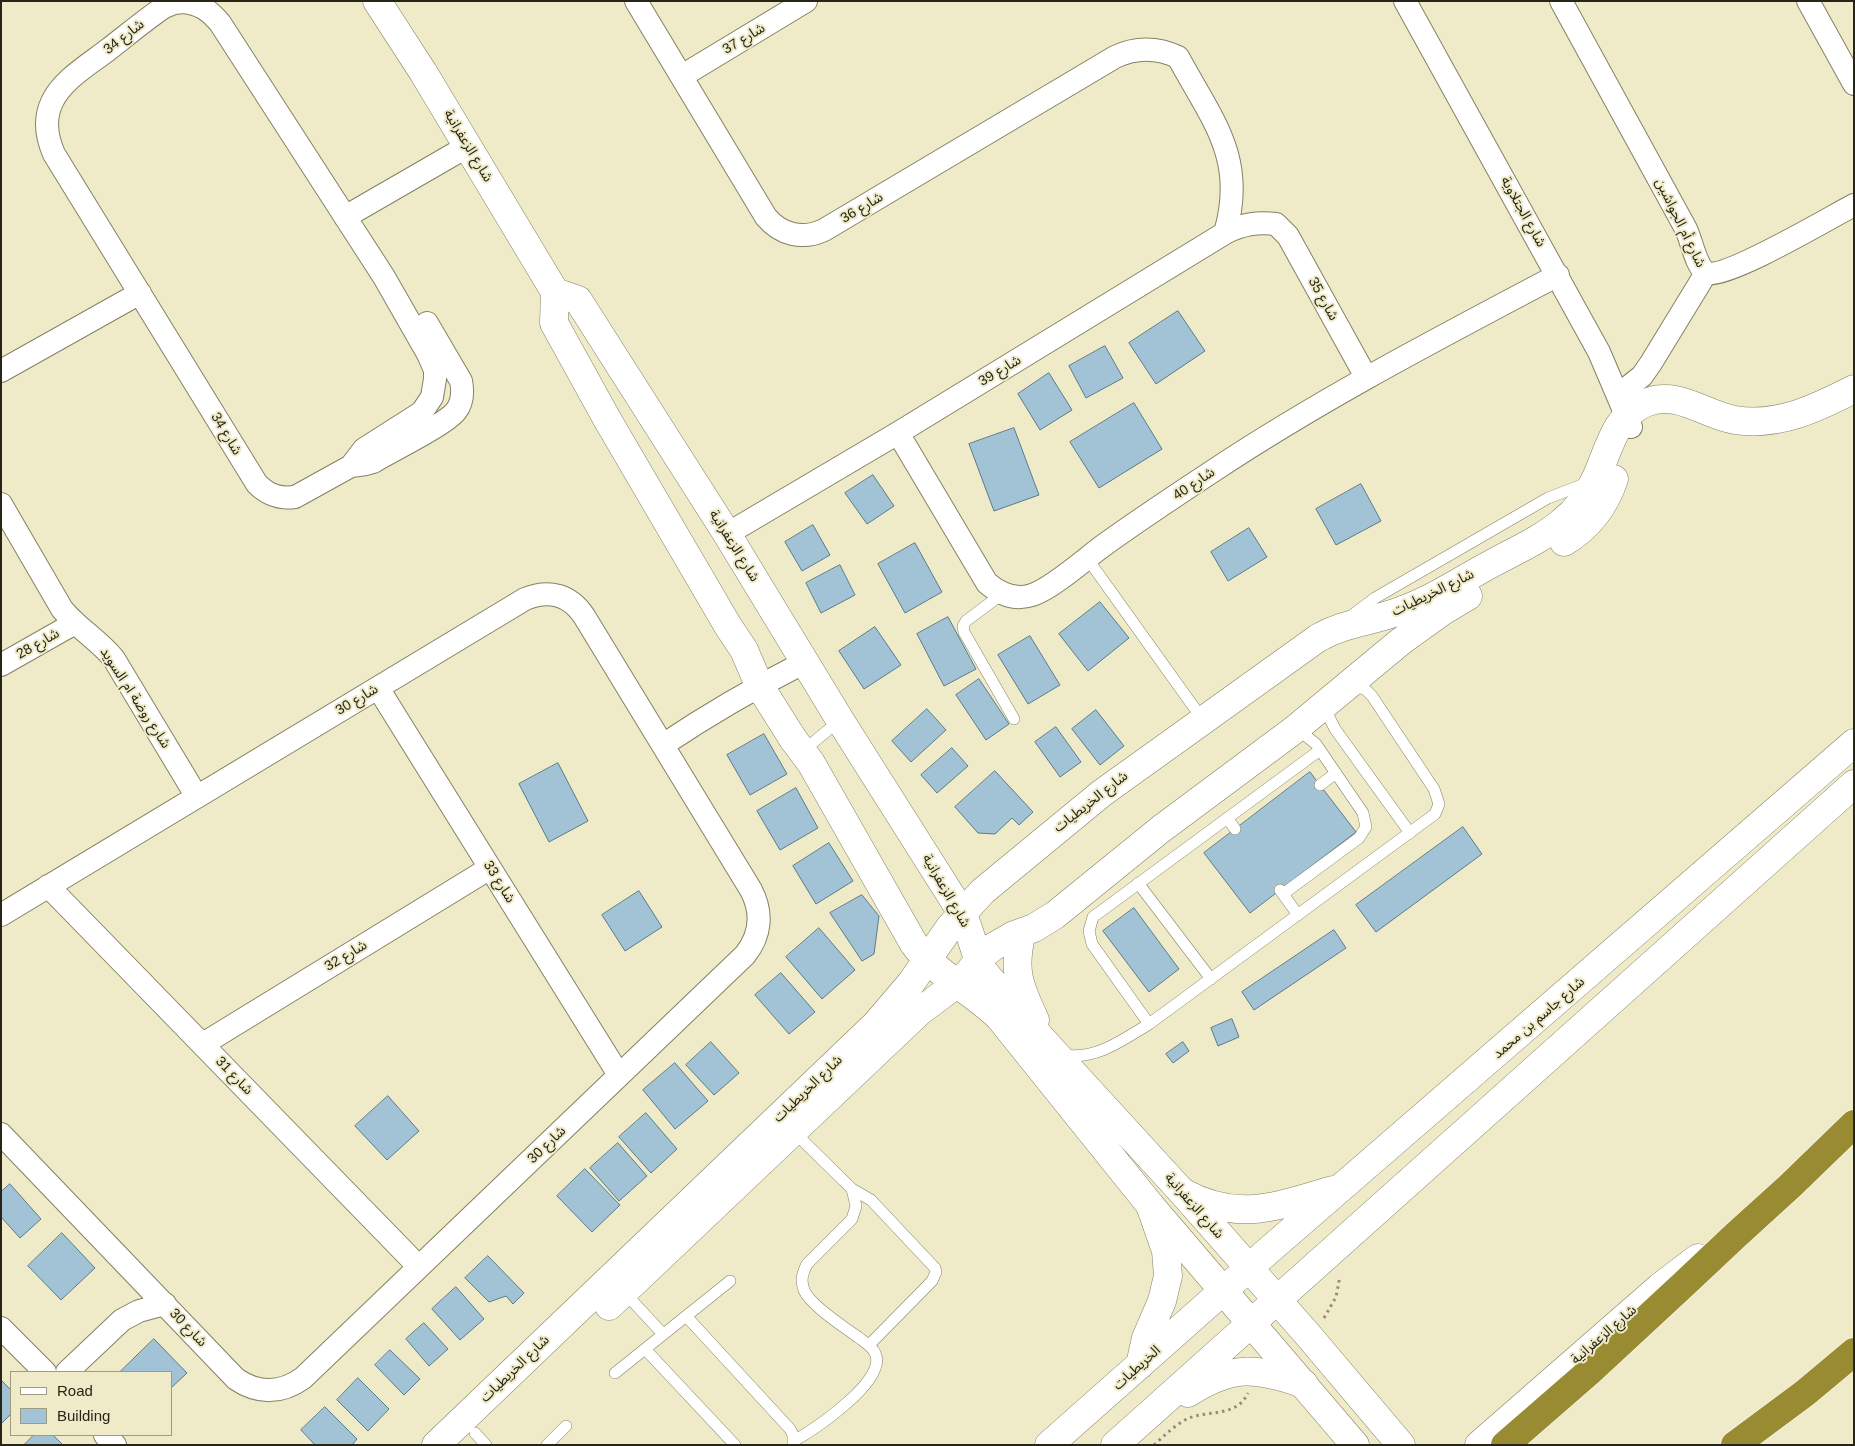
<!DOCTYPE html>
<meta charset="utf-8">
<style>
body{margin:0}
#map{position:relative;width:1855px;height:1446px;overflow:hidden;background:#efeac8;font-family:Helvetica,sans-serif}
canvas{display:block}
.frame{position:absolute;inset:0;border:2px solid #272518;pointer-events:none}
.legend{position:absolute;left:10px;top:1371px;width:162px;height:65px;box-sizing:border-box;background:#efeac8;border:1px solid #9f9b82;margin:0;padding:6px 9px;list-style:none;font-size:15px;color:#272518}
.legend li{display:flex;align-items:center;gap:10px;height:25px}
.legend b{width:25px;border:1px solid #9f9b82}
</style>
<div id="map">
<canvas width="1855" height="1446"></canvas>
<div class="frame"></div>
<ul class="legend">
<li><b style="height:6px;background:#fff"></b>Road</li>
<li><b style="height:14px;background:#a1c3d5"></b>Building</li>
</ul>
</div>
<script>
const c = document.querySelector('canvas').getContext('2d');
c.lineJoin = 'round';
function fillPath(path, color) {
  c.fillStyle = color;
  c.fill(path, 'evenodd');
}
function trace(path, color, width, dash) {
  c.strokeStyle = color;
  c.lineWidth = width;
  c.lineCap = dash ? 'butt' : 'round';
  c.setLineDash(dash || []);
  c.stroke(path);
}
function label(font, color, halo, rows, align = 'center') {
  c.font = font + ' Helvetica,"Noto Sans Arabic",sans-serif';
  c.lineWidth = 4;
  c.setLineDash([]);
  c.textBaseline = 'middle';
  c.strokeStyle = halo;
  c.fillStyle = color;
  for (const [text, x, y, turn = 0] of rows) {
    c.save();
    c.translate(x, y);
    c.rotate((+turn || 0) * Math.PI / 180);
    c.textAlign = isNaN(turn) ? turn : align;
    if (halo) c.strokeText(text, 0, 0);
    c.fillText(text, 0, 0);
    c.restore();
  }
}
const building = new Path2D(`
 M 1178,311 L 1205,351 L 1156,384 L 1129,343 Z
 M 1105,346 L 1123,378 L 1086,398 L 1069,366 Z
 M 1049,373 L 1072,410 L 1040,430 L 1018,394 Z
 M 1134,403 L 1162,449 L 1099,488 L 1070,442 Z
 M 1014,428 L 1039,495 L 994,511 L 969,444 Z
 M 873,475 L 894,506 L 867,524 L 845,493 Z
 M 1361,484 L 1381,521 L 1336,545 L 1316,509 Z
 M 813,525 L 830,555 L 802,571 L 785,542 Z
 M 1249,528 L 1267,557 L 1228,581 L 1211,552 Z
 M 915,543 L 942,592 L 905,613 L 878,564 Z
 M 840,565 L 855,595 L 821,613 L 806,583 Z
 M 1100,602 L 1129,638 L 1088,671 L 1059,634 Z
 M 948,617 L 976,669 L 944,686 L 917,634 Z
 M 875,627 L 901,665 L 864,689 L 839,651 Z
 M 1030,636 L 1060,685 L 1028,704 L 998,655 Z
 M 979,679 L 1009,724 L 986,740 L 956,695 Z
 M 927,709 L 946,730 L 911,762 L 892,741 Z
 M 1096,710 L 1124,746 L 1100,765 L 1072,729 Z
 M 1056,727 L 1081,762 L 1060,777 L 1035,742 Z
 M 764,734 L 787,774 L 750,795 L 727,755 Z
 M 952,748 L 968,766 L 937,793 L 921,775 Z
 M 558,763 L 588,821 L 549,842 L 519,784 Z
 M 995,771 L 1033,812 L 1019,825 L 1012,818 L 995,834 L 978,833 L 955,807 Z
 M 1310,772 L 1356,832 L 1250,913 L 1204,853 Z
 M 796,788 L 818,828 L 780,850 L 757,811 Z
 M 1463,827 L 1482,854 L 1376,932 L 1356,905 Z
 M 829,843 L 853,881 L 816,904 L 793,866 Z
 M 639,891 L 662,927 L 625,951 L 602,915 Z
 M 862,895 L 879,916 L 874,954 L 862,961 L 830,913 Z
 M 1134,908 L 1179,969 L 1149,992 L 1103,931 Z
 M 819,928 L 855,970 L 822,999 L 786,957 Z
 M 1334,930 L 1346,948 L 1254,1010 L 1242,992 Z
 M 781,973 L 815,1012 L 789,1034 L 755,995 Z
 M 1232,1019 L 1239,1037 L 1218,1046 L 1211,1028 Z
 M 711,1042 L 739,1073 L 714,1095 L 686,1065 Z
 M 1183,1042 L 1189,1051 L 1173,1063 L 1166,1054 Z
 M 675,1063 L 708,1101 L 675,1129 L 643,1090 Z
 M 388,1096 L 419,1131 L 387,1160 L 355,1126 Z
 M 646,1113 L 677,1149 L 651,1173 L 619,1137 Z
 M 618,1143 L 647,1176 L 619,1201 L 590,1168 Z
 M 585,1169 L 620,1205 L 592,1232 L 557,1196 Z
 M 10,1184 L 41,1219 L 20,1238 L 1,1217 L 1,1192 Z
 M 62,1233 L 95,1268 L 61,1300 L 28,1266 Z
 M 488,1256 L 524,1293 L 513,1304 L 506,1296 L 489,1302 L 465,1278 Z
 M 456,1287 L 484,1319 L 460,1340 L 432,1309 Z
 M 424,1323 L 448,1349 L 429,1366 L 406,1339 Z
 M 154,1339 L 187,1373 L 171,1388 L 171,1372 L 120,1372 Z
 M 390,1350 L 420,1379 L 404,1395 L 375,1365 Z
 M 358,1378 L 389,1409 L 368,1431 L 337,1400 Z
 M 1,1380 L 11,1390 L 11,1414 L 1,1424 Z
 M 325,1407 L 357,1439 L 352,1445 L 315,1445 L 301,1430 Z
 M 34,1435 L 53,1435 L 63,1445 L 24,1445 Z`);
const path = new Path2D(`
 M 1324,1318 L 1336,1297 L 1340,1276
 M 1154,1445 C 1165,1435 1176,1424 1189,1418 C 1210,1410 1237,1417 1248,1393`);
const service = new Path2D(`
 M 1087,558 L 1203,720
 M 1002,594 L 966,621 L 963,626 L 964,632 L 1014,719
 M 1350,617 L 1375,598 L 1548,498 L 1590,482
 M 1324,707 L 1335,729 L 1410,833
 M 803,751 L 840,720
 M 1320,785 L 1336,773
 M 1227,818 L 1235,829
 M 1138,883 L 1211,979
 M 1280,890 L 1298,915
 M 1283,894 L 1359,838 L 1366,827 L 1363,813 L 1316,744 L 1306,736 L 1296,730
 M 1149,1024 L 1092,944 L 1089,931 L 1093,917 L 1320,750
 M 1062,1055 C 1096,1060 1121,1041 1149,1024 L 1435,814 L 1439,804 L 1434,789 L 1372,696 L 1366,690 L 1351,684
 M 793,1131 L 852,1189 L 856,1206 L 852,1219 L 807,1264 C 803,1272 800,1280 804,1290 C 809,1304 845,1328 858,1337 C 864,1342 872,1346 875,1353 C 889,1380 813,1430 794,1441
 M 852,1189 L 871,1200 L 935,1268 L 936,1272 L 932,1281 L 869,1345
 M 624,1292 L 663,1334
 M 686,1316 L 790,1429 L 793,1435 L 793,1445
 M 645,1349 L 735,1445
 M 615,1373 L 730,1281
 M 475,1433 L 486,1445
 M 547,1445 L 566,1426`);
const minor = new Path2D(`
 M 636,1 L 766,217 C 781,235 803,240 824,230 L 1115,57 C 1136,47 1156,47 1178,57 C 1212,120 1247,158 1225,233
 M 1405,1 L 1599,352 L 1631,427
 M 1561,1 L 1686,229 C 1692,242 1696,266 1706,273 C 1727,279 1829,218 1854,205
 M 1808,1 L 1854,84
 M 184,2 C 200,4 209,10 220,23 L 384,277 L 428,354 L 435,370 L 435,379 L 432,397 L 422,412 L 364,449 L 351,466 L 295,497 C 279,499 268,495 257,484 L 54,154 C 46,136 44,119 52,102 C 63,79 90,64 109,49 C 127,35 145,20 164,7 L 174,3 Z
 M 682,76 L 806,1
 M 345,217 L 468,146
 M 1,371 L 140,293
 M 1618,395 L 1642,376 L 1651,363 L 1706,273
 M 898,433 L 987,583 C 1000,594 1015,601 1032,595 C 1051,589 1083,561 1100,548 C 1137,521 1175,496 1213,471 C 1323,398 1441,337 1558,275
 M 351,466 L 366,464 L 373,462 C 391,451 445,425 456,411 C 463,402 463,391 461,381 L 427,323
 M 1,504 L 62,609 C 77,628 99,640 114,659 L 197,797
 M 727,534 L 898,433 L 1225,233 C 1242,224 1257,222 1276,224 L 1288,236 L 1366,377
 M 1,665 L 75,623
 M 378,688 L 619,1075
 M 663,745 C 709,714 756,687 805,662
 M 48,886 L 419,1267
 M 1,915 L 525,599 C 549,589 570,595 584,616 L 751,890 C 763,913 761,935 745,955 L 303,1378 C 281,1394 258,1394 236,1379 L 1,1134
 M 203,1044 L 490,868
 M 1,1328 L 45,1372
 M 67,1372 L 122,1320 L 139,1311 L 165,1304
 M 105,1435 L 115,1445`);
const tertiary = new Path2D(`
 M 377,1 L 423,72 L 555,292
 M 1564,542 C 1589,527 1605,506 1614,479
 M 1022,932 C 1012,970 1019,986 1035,1020
 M 609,1306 L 919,1012 L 963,979 L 985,953 L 993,947 L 1012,936 L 1034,928 L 1055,915 L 1161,829 L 1294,730 L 1400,642 L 1443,611 L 1468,596
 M 436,1445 L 876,1024 L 911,983 L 950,927 L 983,891 L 1102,793 L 1318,638 C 1346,622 1371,622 1400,611 C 1432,600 1461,580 1491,564 C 1515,551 1542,539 1562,522 C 1576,511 1587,496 1595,480 C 1608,453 1614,416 1645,403 C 1678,389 1704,415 1735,420 C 1778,427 1817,408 1854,389
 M 1355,1445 L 1150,1205 L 999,1017 C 971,990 937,975 914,944 L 811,763 L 793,739 L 759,685 L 744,650 L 728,626 L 607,419 L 554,323 L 555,292 L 578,300 L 727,534 L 840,720 L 962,913 C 971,932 974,952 983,971 L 1041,1038 L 1182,1192 L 1308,1335 L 1401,1445
 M 1479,1445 L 1660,1287 L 1698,1258`);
const secondary = new Path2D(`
 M 1182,1192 C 1238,1223 1277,1206 1333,1190
 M 1140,1365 L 1146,1338 L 1162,1301 L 1168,1276 L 1166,1251 L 1150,1205
 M 1188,1393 C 1232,1365 1255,1367 1304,1384
 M 1049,1445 L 1268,1251 L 1854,743
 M 1115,1445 L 1854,784`);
const motorway = new Path2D(`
 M 1505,1445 L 1589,1372 L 1684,1284 L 1736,1235 L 1790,1186 L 1854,1124
 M 1735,1445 L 1805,1393 L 1854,1352`);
const streetNames = [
 ["شارع 34",124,37,-38],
 ["شارع 37",744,39,-31],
 ["شارع الزعفرانية",468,146,59],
 ["شارع 36",862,208,-31],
 ["شارع الجتلاوية",1523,212,61],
 ["شارع أم الجواشين",1680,223,64],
 ["شارع 35",1323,299,61],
 ["شارع 39",1000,371,-31],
 ["شارع 34",226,434,59],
 ["شارع 40",1194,484,-34],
 ["شارع الزعفرانية",734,546,58],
 ["شارع الخريطيات",1433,593,-26],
 ["شارع 28",38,644,-30],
 ["شارع روضة ام السويد",135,698,57],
 ["شارع 30",357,700,-31],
 ["شارع الخريطيات",1091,802,-38],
 ["شارع 33",499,882,58],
 ["شارع الزعفرانية",946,891,60],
 ["شارع 32",346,956,-31],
 ["شارع جاسم بن محمد",1539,1018,-41],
 ["شارع 31",234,1076,46],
 ["شارع الخريطيات",808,1089,-44],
 ["شارع 30",547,1145,-44],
 ["شارع الزعفرانية",1194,1206,49],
 ["شارع 30",188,1328,46],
 ["شارع الزعفرانية",1604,1335,-41],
 ["الخريطيات",1137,1368,-42],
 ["شارع الخريطيات",515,1369,-44]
];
fillPath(building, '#a1c3d5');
trace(building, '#5a7a8a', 1);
trace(service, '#858162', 12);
trace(minor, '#858162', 24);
trace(tertiary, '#858162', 29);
trace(secondary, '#858162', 29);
trace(motorway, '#fff', 29);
trace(path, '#928e76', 3, [2.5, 4]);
trace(service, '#fff', 11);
trace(minor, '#fff', 22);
trace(tertiary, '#fff', 28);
trace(secondary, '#fff', 28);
trace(motorway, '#998b32', 28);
label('14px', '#272518', '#efeac8', streetNames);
</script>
